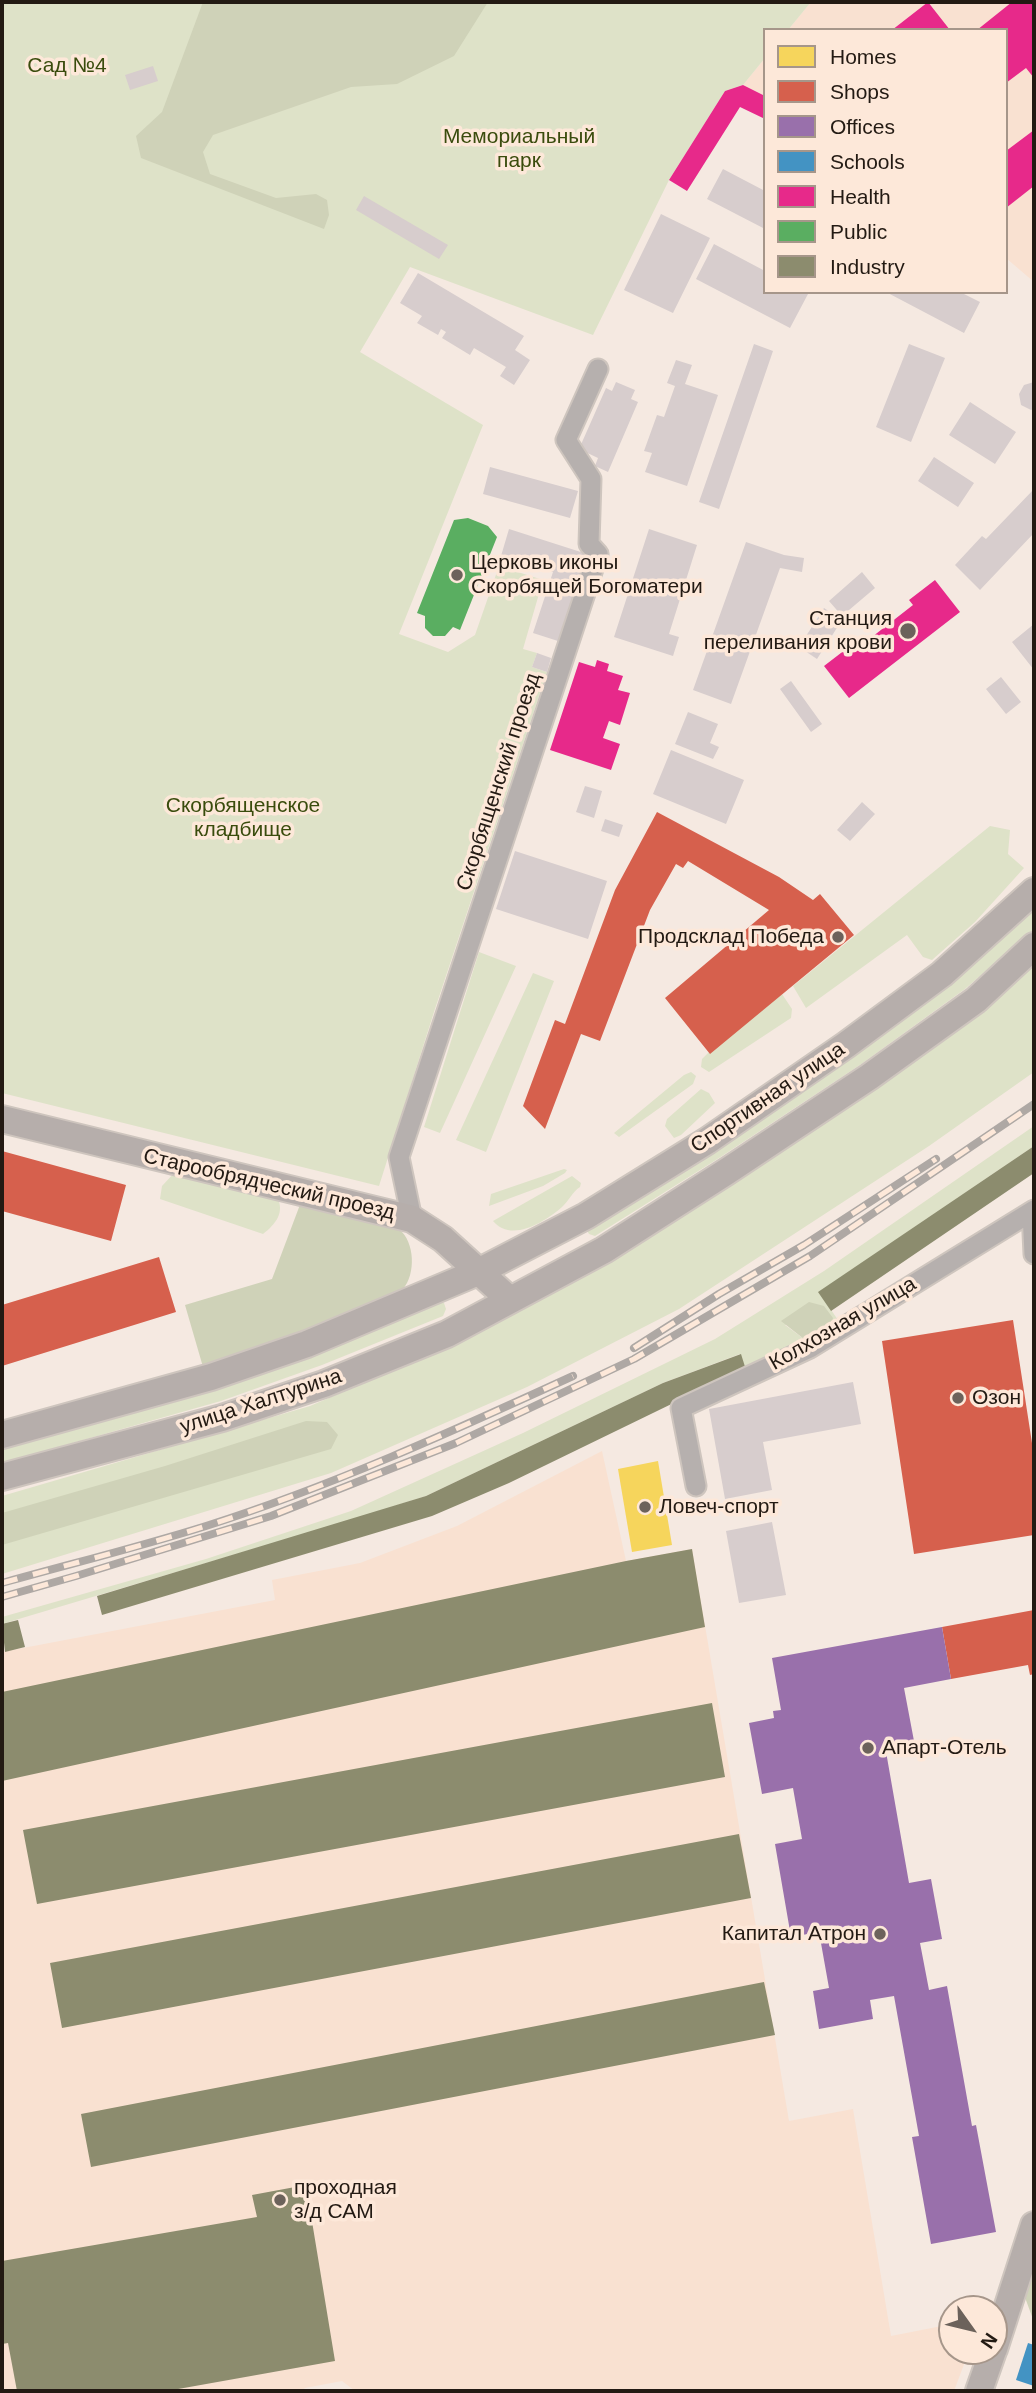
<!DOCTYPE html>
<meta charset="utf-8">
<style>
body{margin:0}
#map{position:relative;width:1036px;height:2393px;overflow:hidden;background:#f5e9e1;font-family:Helvetica,sans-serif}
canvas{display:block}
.frame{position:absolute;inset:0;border:4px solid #231a13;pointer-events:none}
.legend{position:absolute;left:763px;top:28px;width:245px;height:266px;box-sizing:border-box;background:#fde8d9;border:2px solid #a6968a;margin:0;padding:9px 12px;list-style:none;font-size:21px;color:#231a13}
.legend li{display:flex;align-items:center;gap:14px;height:35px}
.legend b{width:35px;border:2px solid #a6968a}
.north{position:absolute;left:938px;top:2295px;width:70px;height:70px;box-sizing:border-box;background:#fde8d9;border:2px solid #a6968a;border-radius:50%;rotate:124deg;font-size:19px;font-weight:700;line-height:28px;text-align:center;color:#231a13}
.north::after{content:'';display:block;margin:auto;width:24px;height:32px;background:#6c625b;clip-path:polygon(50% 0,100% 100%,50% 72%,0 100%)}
</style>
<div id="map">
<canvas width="1036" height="2393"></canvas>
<div class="frame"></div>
<ul class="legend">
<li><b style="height:19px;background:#f6d55c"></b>Homes</li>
<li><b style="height:19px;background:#d6604d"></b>Shops</li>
<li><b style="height:19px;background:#9970ab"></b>Offices</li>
<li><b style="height:19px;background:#4393c3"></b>Schools</li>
<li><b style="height:19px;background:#e7298a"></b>Health</li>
<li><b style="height:19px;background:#5aae61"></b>Public</li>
<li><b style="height:19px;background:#8c8c6e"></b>Industry</li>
</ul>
<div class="north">N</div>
</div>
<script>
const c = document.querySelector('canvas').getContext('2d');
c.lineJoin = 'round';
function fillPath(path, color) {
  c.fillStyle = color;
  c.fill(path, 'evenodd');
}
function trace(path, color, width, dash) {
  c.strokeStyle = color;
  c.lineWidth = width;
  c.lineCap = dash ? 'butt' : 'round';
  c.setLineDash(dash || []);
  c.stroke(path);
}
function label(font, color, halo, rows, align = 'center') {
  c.font = font + ' Helvetica,sans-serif';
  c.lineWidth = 7;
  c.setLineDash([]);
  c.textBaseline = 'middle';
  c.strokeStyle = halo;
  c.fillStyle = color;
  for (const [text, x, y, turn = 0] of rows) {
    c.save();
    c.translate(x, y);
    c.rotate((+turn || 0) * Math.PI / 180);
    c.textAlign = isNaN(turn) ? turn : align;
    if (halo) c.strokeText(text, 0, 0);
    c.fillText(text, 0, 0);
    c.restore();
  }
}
const built = new Path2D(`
 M 811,2 L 1034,2 L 1034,282 L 1006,258 L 1006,30 L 788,30 Z
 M 765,58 L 765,96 L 743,85 Z
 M 602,1451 L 626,1561 L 692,1549 L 789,2121 L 853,2109 L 891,2336 L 952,2324 L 952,2351 L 969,2351 L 954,2391 L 355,2391 L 342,2381 L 305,2388 L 302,2391 L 2,2391 L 2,1652 L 275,1600 L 272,1580 L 360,1563 L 457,1526 Z`);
const green = new Path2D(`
 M 2,2 L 811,2 L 788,30 L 765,30 L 765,58 L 743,85 L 725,91 L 669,180 L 593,335 L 410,267 L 360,352 L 483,425 L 399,634 L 448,652 L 475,635 L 499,566 L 543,580 L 523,649 L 537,653 L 532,667 L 547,672 L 434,1012 L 379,1186 L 2,1093 Z
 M 990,826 L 1010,830 L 1008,854 L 1024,868 L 975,922 L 932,960 L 923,957 L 907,935 L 806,1008 L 793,986 Z
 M 1034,910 L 1034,929 L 965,989 L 860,1065 L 716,1160 L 595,1236 L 589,1234 L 585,1227 L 854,1053 L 957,978 Z
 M 479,952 L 516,966 L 440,1133 L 424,1127 Z
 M 1034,958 L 1034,1072 L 929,1146 L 679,1309 L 527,1387 L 331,1473 L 2,1574 L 2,1496 L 310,1406 L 462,1341 L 504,1319 L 594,1268 Z
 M 533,973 L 554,981 L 486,1152 L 456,1140 Z
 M 782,994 L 792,1009 L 791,1018 L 709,1072 L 701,1067 L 702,1059 L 709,1052 Z
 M 691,1072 L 696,1076 L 693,1084 L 619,1137 L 614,1133 L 684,1075 Z
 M 701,1089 L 709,1093 L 715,1103 L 681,1135 L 674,1138 L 665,1126 L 667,1119 Z
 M 1034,1126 L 1034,1146 L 819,1292 L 840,1323 L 747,1373 L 740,1354 L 663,1383 L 426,1496 L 357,1518 L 2,1624 L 2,1617 L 206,1559 L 351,1511 L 523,1433 L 715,1339 L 824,1271 ZM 832,1322 L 804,1339 L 785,1325 Z
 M 564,1169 L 567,1170 L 565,1173 L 543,1186 L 489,1206 L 491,1194 Z
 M 175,1172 L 277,1197 C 285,1212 276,1224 263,1234 L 160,1199 L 162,1186 Z
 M 572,1176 L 581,1183 L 580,1187 C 572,1192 569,1201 562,1207 C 545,1222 511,1243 493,1221 Z
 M 437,1301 L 444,1303 L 446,1309 L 443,1316 L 322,1365 L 221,1401 L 2,1463 L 2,1449 L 217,1384 Z`);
const forest = new Path2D(`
 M 203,2 L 488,2 L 454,56 L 397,84 L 351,87 L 213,135 L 203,152 L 210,174 L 276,198 L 316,194 L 327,200 L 329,215 L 324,229 L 141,158 L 136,136 L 162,112 Z
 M 301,1202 C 323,1207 384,1216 399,1229 C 415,1242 416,1274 403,1289 C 388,1304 365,1309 345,1317 C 298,1335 250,1350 203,1367 L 185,1305 L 272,1279 Z
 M 809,1302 L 824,1306 L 833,1318 L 832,1322 L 804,1339 L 781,1321 Z
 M 306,1421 L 327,1422 L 338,1435 L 331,1449 L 2,1545 L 2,1513 L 165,1466 Z
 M 1034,2270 L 1034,2322 L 1023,2292 Z`);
const homes = new Path2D(`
 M 658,1461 L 672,1545 L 632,1552 L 618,1469 Z`);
const shops = new Path2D(`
 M 657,812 L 779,877 L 813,900 L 820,894 L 854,935 L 710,1054 L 665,998 L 769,910 L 688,861 L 683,868 L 676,864 L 650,910 L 600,1041 L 581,1034 L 545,1129 L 523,1106 L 555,1020 L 565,1024 L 615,890 Z
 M 2,1151 L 126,1185 L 111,1241 L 2,1211 Z
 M 159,1257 L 176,1312 L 2,1366 L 2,1305 Z
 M 1013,1320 L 1034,1456 L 1034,1535 L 914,1554 L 882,1341 Z
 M 1034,1610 L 1034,1674 L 1030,1675 L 1028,1665 L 951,1679 L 942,1627 Z`);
const offices = new Path2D(`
 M 942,1627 L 951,1679 L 904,1688 L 914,1741 L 885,1746 L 909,1883 L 931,1879 L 942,1939 L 920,1943 L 929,1990 L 947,1986 L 972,2126 L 976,2125 L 996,2232 L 931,2244 L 912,2137 L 919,2136 L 894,1996 L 870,2000 L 873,2019 L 819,2029 L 813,1991 L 829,1988 L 819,1932 L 791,1937 L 775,1844 L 802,1839 L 793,1788 L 762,1794 L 749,1723 L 774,1718 L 773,1711 L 781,1710 L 772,1658 Z`);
const schools = new Path2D(`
 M 1028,2343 L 1034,2345 L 1034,2386 L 1016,2380 Z`);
const health = new Path2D(`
 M 928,2 L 950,30 L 892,30 Z
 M 1012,2 L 1034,2 L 1034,78 L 1026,68 L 1006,83 L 1006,30 L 977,30 Z
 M 743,85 L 765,96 L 765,119 L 740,107 L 687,191 L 669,180 L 725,91 Z
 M 1034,130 L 1034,186 L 1006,208 L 1006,151 Z
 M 935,580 L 960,612 L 849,698 L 824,666 L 850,646 L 854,651 L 913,605 L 909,600 Z
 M 597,660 L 609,664 L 607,671 L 623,676 L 618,690 L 630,693 L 620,725 L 609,721 L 603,738 L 620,744 L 611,770 L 550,750 L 579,662 L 595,667 Z`);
const public = new Path2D(`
 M 468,518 L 488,526 L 497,537 L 460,630 L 453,627 L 445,636 L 433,636 L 425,628 L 425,616 L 417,613 L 454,520 Z`);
const industry = new Path2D(`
 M 1034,1146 L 1034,1173 L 831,1311 L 818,1292 Z
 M 741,1354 L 747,1373 L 690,1395 L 509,1483 L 432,1516 L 102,1615 L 97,1596 L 426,1496 L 663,1383 Z
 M 692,1549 L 705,1627 L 2,1781 L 2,1692 L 626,1561 Z
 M 18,1620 L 25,1647 L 5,1652 L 2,1624 Z
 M 712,1703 L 725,1777 L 37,1904 L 23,1830 Z
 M 739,1834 L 751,1898 L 62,2028 L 50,1963 Z
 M 764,1982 L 775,2035 L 91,2167 L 81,2114 Z
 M 306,2185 L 335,2361 L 167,2391 L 17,2391 L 8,2343 L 2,2344 L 2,2261 L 257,2217 L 252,2195 Z`);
const building = new Path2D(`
 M 153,66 L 158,81 L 130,90 L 125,75 Z
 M 723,169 L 765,191 L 765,229 L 707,199 Z
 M 364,196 L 448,245 L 439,259 L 356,210 Z
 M 661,214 L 710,238 L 673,313 L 624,290 Z
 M 714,244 L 765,271 L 765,292 L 808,294 L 790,328 L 696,279 Z
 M 418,273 L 524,336 L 515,350 L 530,360 L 514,385 L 500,376 L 506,367 L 474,348 L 470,355 L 442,338 L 446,332 L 441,329 L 438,335 L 417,323 L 422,316 L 400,303 Z
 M 886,292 L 960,292 L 980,302 L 964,333 Z
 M 754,344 L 773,351 L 719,509 L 699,502 Z
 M 909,344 L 945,358 L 911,442 L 876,427 Z
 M 676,360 L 692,365 L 685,384 L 718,395 L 687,486 L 645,472 L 652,453 L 644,451 L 657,415 L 664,417 L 675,386 L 667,383 Z
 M 616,382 L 635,390 L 631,399 L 638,402 L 608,472 L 595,466 L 598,458 L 579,449 L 606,388 L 612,391 Z
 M 1034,382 L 1034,409 L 1031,410 L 1021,405 L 1019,394 L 1024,385 Z
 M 970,402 L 1016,432 L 995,464 L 949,435 Z
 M 934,457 L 974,483 L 958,507 L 918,481 Z
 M 490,467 L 578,491 L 570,518 L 483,494 Z
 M 1034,489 L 1034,533 L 980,590 L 955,565 L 982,536 L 986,539 Z
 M 509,529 L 587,554 L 558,641 L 533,633 L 553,572 L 501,556 Z
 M 649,529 L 697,545 L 669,634 L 679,637 L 673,656 L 614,637 Z
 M 746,542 L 784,555 L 804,558 L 802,572 L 780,568 L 731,704 L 693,690 Z
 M 862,572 L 875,588 L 842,616 L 829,601 Z
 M 824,608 L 842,620 L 817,659 L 799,647 Z
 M 1034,624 L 1034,670 L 1012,642 Z
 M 537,653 L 551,658 L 547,672 L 532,667 Z
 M 1001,677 L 1021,702 L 1006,714 L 986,689 Z
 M 791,681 L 822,724 L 811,732 L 780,689 Z
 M 688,712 L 718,724 L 710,743 L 719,747 L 713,759 L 675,744 Z
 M 671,750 L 744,780 L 726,824 L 653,794 Z
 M 585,786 L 602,791 L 594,818 L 576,812 Z
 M 862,802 L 875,814 L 850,841 L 837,830 Z
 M 605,819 L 623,825 L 619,837 L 601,831 Z
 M 515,851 L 607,881 L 588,939 L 496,909 Z
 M 853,1382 L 861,1424 L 763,1442 L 772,1490 L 725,1499 L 709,1409 Z
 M 772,1522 L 786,1595 L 739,1603 L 726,1531 Z`);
const street = new Path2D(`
 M 1032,1212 L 1034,1254
 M 412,1219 L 399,1157 L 598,554 L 589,544 L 591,479 L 566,440 L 598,369
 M 696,1486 L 681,1408 L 810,1348 L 1034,1210`);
const secondary = new Path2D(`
 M 2,1119 L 412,1219 L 443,1239 L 510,1300
 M 2,1435 L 211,1377 L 307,1344 L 478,1272 L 586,1216 L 707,1141 L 846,1045 L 942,974 L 1034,891
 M 2,1477 L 222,1418 L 324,1384 L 447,1334 L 604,1250 L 726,1172 L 869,1077 L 976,1000 L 1034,946
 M 994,2349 L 1034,2225
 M 979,2391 L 993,2351`);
const rail = new Path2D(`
 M 634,1348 L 719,1294 L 804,1245 L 936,1159
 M 2,1583 C 70,1564 139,1547 206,1526 C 332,1486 453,1431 573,1376
 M 2,1597 L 76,1576 L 271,1516 L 456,1443 L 634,1359 L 810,1256 L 1034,1104`);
const markers = [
 [457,575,7,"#6c625b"],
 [908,631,9,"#6c625b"],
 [838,937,7,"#6c625b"],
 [958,1398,7,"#6c625b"],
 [645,1507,7,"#6c625b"],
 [868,1748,7,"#6c625b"],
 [880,1934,7,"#6c625b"],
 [280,2200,7,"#6c625b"]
];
const parkNames = [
 ["Сад №4",67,66],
 ["Мемориальный",519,137],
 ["парк",519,161],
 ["Скорбященское",243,806],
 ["кладбище",243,830]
];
const poiNames = [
 ["Церковь иконы",471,563],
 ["Скорбящей Богоматери",471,587],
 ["Станция",892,619,"right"],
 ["переливания крови",892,643,"right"],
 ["Продсклад Победа",824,937,"right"],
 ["Озон",972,1398],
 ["Ловеч-спорт",659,1507],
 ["Апарт-Отель",882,1748],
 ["Капитал Атрон",866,1934,"right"],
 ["проходная",294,2188],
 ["з/д САМ",294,2212]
];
const streetNames = [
 ["Скорбященский проезд",499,782,-72],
 ["Спортивная улица",768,1098,-34],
 ["Старообрядческий проезд",269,1185,13],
 ["Колхозная улица",843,1324,-30],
 ["улица Халтурина",261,1402,-18]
];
fillPath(built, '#f9e1d1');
fillPath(green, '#dee2c8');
fillPath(forest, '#cfd2b8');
fillPath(homes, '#f6d55c');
fillPath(shops, '#d6604d');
fillPath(offices, '#9970ab');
fillPath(schools, '#4393c3');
fillPath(health, '#e7298a');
fillPath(public, '#5aae61');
fillPath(industry, '#8c8c6e');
fillPath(building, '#d7cdcd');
trace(street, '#cec5be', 23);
trace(secondary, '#cec5be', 30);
trace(street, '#b6b0ae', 19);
trace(secondary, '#b6aeab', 26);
trace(rail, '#aea8a4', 8);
trace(rail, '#fde8d9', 5, [16]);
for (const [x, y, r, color] of markers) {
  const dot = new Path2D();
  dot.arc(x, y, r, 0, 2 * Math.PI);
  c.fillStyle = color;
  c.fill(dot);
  trace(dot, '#fde8d9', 2.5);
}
label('21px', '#3a4c0d', '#fde8d9', parkNames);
label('21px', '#231a13', '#fde8d9', poiNames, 'left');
label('21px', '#231a13', '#fde8d9', streetNames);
</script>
